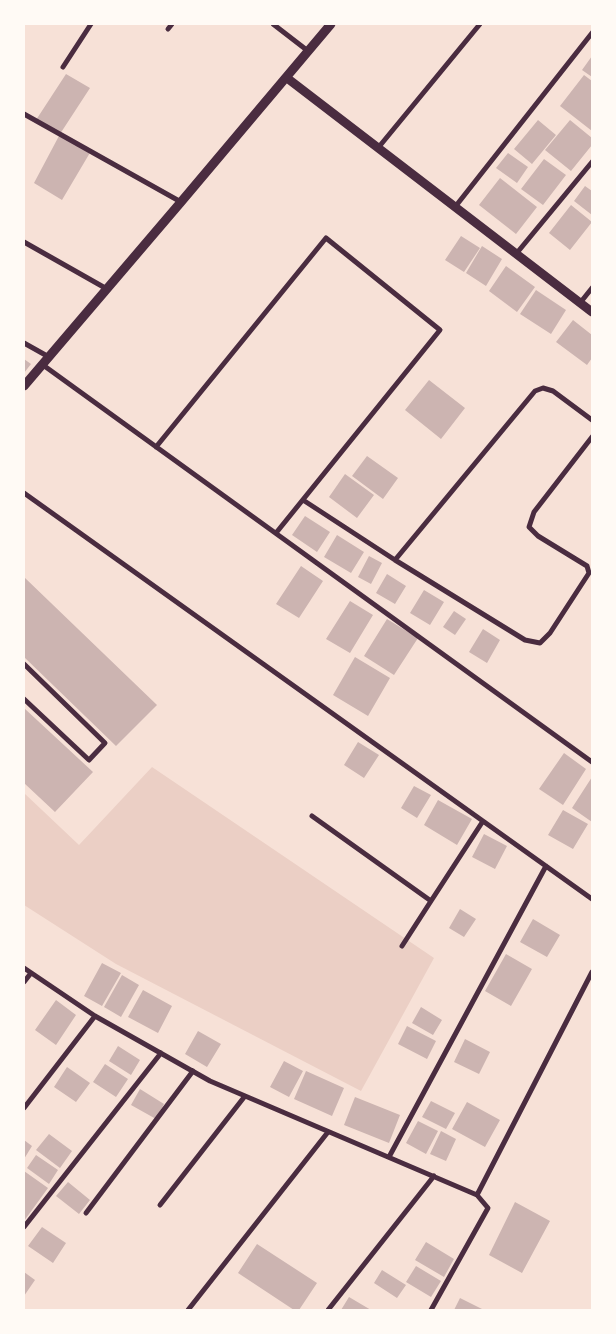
<!DOCTYPE html>
<style>
body{margin:0}
#map{position:relative;width:616px;height:1334px;overflow:hidden;background:#f7e1d7;font-family:"PT Serif",serif}
canvas{display:block}
.frame{position:absolute;inset:0;border:25px solid #fffaf5;pointer-events:none}
</style>
<div id="map">
<canvas width="616" height="1334"></canvas>
<div class="frame"></div>
</div>
<script>
const c = document.querySelector('canvas').getContext('2d');
c.lineJoin = 'round';
function fillPath(path, color) {
  c.fillStyle = color;
  c.fill(path, 'evenodd');
}
function trace(path, color, width, dash) {
  c.strokeStyle = color;
  c.lineWidth = width;
  c.lineCap = dash ? 'butt' : 'round';
  c.setLineDash(dash || []);
  c.stroke(path);
}
const green = new Path2D(`
 M 152,767 L 434,958 L 361,1091 L 116,964 L 24,905 L 24,793 L 79,845 Z`);
const building = new Path2D(`
 M 592,56 L 592,77 L 582,70 Z
 M 66,74 L 90,88 L 60,134 L 36,120 Z
 M 584,75 L 592,81 L 592,131 L 560,106 Z
 M 538,120 L 556,135 L 532,164 L 514,149 Z
 M 570,120 L 592,138 L 592,145 L 571,171 L 545,150 Z
 M 60,134 L 91,151 L 62,200 L 34,183 Z
 M 508,153 L 528,167 L 517,183 L 496,168 Z
 M 544,159 L 566,175 L 543,205 L 521,189 Z
 M 500,178 L 537,207 L 516,234 L 479,205 Z
 M 585,186 L 592,191 L 592,215 L 574,201 Z
 M 571,205 L 592,222 L 570,250 L 549,233 Z
 M 461,236 L 480,248 L 464,272 L 445,260 Z
 M 482,246 L 502,259 L 486,286 L 466,273 Z
 M 506,266 L 535,287 L 517,312 L 489,291 Z
 M 536,290 L 566,310 L 551,334 L 520,314 Z
 M 573,320 L 592,335 L 592,358 L 587,365 L 556,342 Z
 M 24,359 L 31,364 L 24,373 Z
 M 429,380 L 465,408 L 441,439 L 405,410 Z
 M 367,456 L 398,478 L 383,499 L 352,476 Z
 M 345,474 L 374,495 L 357,518 L 329,497 Z
 M 305,516 L 330,532 L 317,552 L 292,535 Z
 M 337,535 L 364,552 L 351,573 L 324,557 Z
 M 369,556 L 382,563 L 371,584 L 358,577 Z
 M 301,566 L 323,581 L 299,618 L 276,604 Z
 M 387,574 L 406,586 L 395,604 L 376,593 Z
 M 24,577 L 157,705 L 116,746 L 24,657 Z
 M 424,590 L 444,602 L 430,625 L 410,613 Z
 M 350,601 L 373,615 L 350,653 L 326,639 Z
 M 454,611 L 466,619 L 455,635 L 443,627 Z
 M 387,619 L 418,638 L 394,675 L 364,656 Z
 M 483,629 L 500,640 L 487,663 L 469,652 Z
 M 355,657 L 390,678 L 368,716 L 333,695 Z
 M 24,708 L 93,772 L 55,812 L 24,783 Z
 M 358,742 L 379,755 L 364,778 L 344,765 Z
 M 564,753 L 586,769 L 563,805 L 539,789 Z
 M 592,777 L 592,822 L 572,808 Z
 M 414,786 L 431,795 L 417,818 L 401,808 Z
 M 438,800 L 472,819 L 457,845 L 424,825 Z
 M 563,810 L 588,824 L 573,849 L 548,835 Z
 M 484,834 L 507,846 L 495,869 L 472,857 Z
 M 460,909 L 476,919 L 464,937 L 449,928 Z
 M 533,919 L 560,935 L 547,957 L 520,942 Z
 M 506,954 L 532,969 L 511,1006 L 485,991 Z
 M 102,963 L 121,973 L 102,1006 L 84,996 Z
 M 122,975 L 139,985 L 121,1017 L 104,1007 Z
 M 143,990 L 172,1006 L 158,1033 L 128,1017 Z
 M 56,1000 L 76,1015 L 56,1045 L 35,1030 Z
 M 421,1007 L 442,1020 L 433,1035 L 412,1023 Z
 M 407,1026 L 436,1041 L 427,1059 L 398,1044 Z
 M 198,1031 L 221,1044 L 207,1067 L 185,1054 Z
 M 465,1039 L 490,1052 L 479,1074 L 454,1062 Z
 M 118,1046 L 140,1060 L 131,1075 L 109,1061 Z
 M 284,1061 L 303,1071 L 289,1097 L 270,1087 Z
 M 105,1064 L 128,1079 L 116,1097 L 93,1082 Z
 M 67,1067 L 90,1083 L 76,1102 L 54,1087 Z
 M 306,1071 L 344,1088 L 332,1116 L 294,1099 Z
 M 140,1089 L 164,1104 L 156,1119 L 131,1105 Z
 M 355,1097 L 400,1115 L 389,1143 L 344,1125 Z
 M 431,1101 L 455,1113 L 446,1129 L 422,1117 Z
 M 467,1102 L 500,1120 L 485,1147 L 452,1129 Z
 M 418,1121 L 438,1131 L 426,1154 L 406,1143 Z
 M 441,1131 L 456,1139 L 446,1161 L 430,1154 Z
 M 49,1134 L 72,1151 L 60,1168 L 36,1150 Z
 M 24,1140 L 32,1146 L 24,1159 Z
 M 36,1155 L 58,1170 L 49,1184 L 27,1168 Z
 M 24,1171 L 48,1188 L 24,1221 Z
 M 68,1182 L 90,1200 L 79,1214 L 56,1196 Z
 M 515,1202 L 550,1221 L 522,1273 L 489,1255 Z
 M 42,1227 L 66,1243 L 53,1263 L 28,1246 Z
 M 426,1242 L 454,1259 L 444,1277 L 415,1260 Z
 M 257,1244 L 317,1283 L 299,1310 L 294,1310 L 238,1273 Z
 M 416,1266 L 441,1281 L 431,1297 L 406,1282 Z
 M 382,1270 L 406,1285 L 397,1298 L 374,1283 Z
 M 24,1272 L 35,1280 L 24,1296 Z
 M 349,1297 L 371,1310 L 341,1310 Z
 M 460,1298 L 484,1310 L 454,1310 Z`);
const minor = new Path2D(`
 M 273,24 L 308,51
 M 168,29 L 172,24
 M 63,67 L 91,24
 M 24,114 L 181,202
 M 378,148 L 480,24
 M 455,207 L 592,33
 M 24,242 L 107,289
 M 516,254 L 592,162
 M 580,303 L 592,288
 M 24,343 L 49,357
 M 43,365 L 592,762
 M 592,420 L 553,391 L 543,388 L 535,391 L 395,560 L 525,640 L 540,643 L 550,633 L 589,573 L 587,566 L 538,536 L 529,527 L 534,512 L 592,437
 M 156,447 L 326,238 L 440,330 L 276,533
 M 24,493 L 592,899
 M 303,500 L 395,560
 M 24,664 L 105,743 L 89,760 L 24,699
 M 312,816 L 431,901 L 483,821
 M 402,946 L 431,901
 M 24,968 L 95,1016 L 210,1081 L 477,1195 L 488,1208 L 431,1310
 M 24,982 L 31,973
 M 24,1108 L 95,1016
 M 389,1157 L 546,866
 M 477,1195 L 592,972
 M 160,1205 L 245,1096
 M 86,1213 L 193,1071
 M 24,1227 L 161,1053
 M 188,1310 L 328,1132
 M 328,1310 L 434,1176`);
const tertiary = new Path2D(`
 M 287,78 L 592,312
 M 24,386 L 181,202 L 331,24`);
fillPath(green, '#ebcfc5');
fillPath(building, '#ccb4b1');
trace(minor, '#4a2c40', 5);
trace(tertiary, '#4a2c40', 9);
</script>
